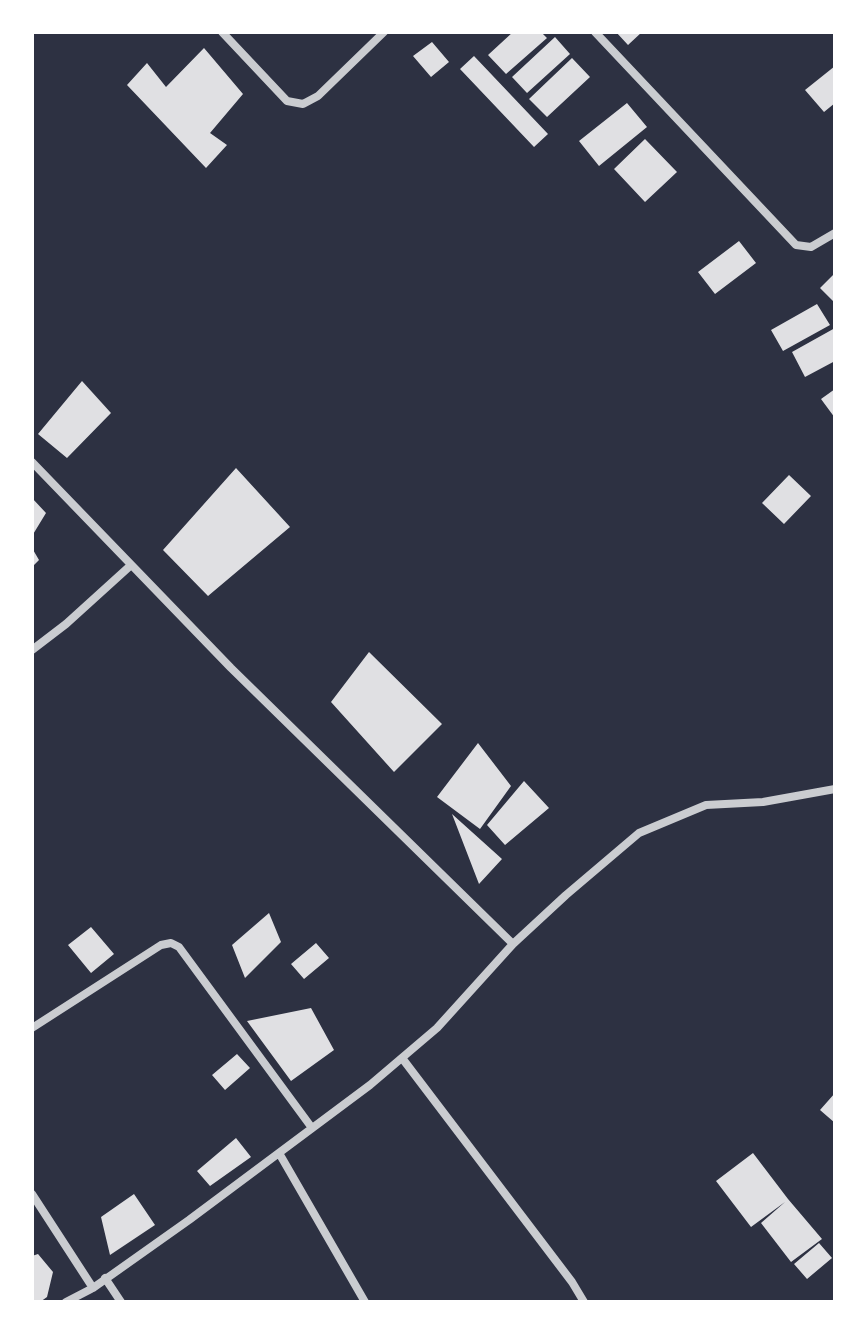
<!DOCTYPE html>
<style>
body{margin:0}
#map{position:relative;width:867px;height:1334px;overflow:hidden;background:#2d3142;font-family:Jost,sans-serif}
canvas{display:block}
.frame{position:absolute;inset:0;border:34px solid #fff;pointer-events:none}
</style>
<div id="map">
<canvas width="867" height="1334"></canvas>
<div class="frame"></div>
</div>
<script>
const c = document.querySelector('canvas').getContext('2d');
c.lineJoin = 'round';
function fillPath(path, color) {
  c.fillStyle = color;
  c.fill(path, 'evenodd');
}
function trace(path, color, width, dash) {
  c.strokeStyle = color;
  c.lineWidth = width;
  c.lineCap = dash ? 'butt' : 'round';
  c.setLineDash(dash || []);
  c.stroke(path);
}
const building = new Path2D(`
 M 513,32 L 541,32 L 547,38 L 506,74 L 488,55 Z
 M 616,32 L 642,32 L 628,45 Z
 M 555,37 L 570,54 L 527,93 L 512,77 Z
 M 432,42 L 449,62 L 431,77 L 413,56 Z
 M 204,48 L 243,94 L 210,133 L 227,145 L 206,168 L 127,85 L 147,63 L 166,87 Z
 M 474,56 L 548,134 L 534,147 L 460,69 Z
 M 572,58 L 590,77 L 547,117 L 529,99 Z
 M 835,66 L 835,103 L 824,112 L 805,90 Z
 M 627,103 L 647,127 L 599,166 L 579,141 Z
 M 645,139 L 677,172 L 645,202 L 614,169 Z
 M 739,241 L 756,263 L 715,294 L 698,272 Z
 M 835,273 L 835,303 L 820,288 Z
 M 817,304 L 830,325 L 783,351 L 771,330 Z
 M 835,328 L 835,361 L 805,377 L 792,352 Z
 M 82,381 L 111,413 L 67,458 L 38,434 Z
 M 835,389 L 835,418 L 821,399 Z
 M 236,468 L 290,527 L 208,596 L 163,550 Z
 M 789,475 L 811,496 L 784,524 L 762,503 Z
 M 32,498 L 46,513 L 32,536 Z
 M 32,548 L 39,560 L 32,567 Z
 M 369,652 L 442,724 L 394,772 L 331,702 Z
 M 478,743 L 511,786 L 480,829 L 437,797 Z
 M 524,781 L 549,808 L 505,845 L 487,825 Z
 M 452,814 L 502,859 L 479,884 Z
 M 269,913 L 281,942 L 245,978 L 232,945 Z
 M 91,927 L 114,954 L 91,973 L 68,945 Z
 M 316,943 L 329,958 L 304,979 L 291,964 Z
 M 311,1008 L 334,1050 L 291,1081 L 247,1021 Z
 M 237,1054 L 250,1068 L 225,1090 L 212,1075 Z
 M 835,1093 L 835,1123 L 820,1110 Z
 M 236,1138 L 251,1157 L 210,1186 L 197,1171 Z
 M 753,1153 L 788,1199 L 822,1239 L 791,1262 L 761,1223 L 785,1202 L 751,1227 L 716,1181 Z
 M 134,1194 L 155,1225 L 110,1255 L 101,1217 Z
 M 819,1243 L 832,1258 L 807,1279 L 794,1264 Z
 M 38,1254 L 53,1272 L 47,1297 L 40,1302 L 32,1302 L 32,1256 Z`);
const minor = new Path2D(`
 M 222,32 L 287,101 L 303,104 L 318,96 L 384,32
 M 595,32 L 796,245 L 811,247 L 835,233
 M 32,462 L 231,668 L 513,944
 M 32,650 L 66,624 L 130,566
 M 32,1028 L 161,945 L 171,943 L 179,947 L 312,1128
 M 402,1058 L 572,1282 L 584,1302
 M 279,1153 L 365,1302
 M 32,1194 L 93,1288
 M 105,1278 L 121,1302
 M 66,1302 L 93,1288 L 189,1220 L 370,1085 L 437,1028 L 513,944 L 566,895 L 639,833 L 706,805 L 763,802 L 835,789`);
fillPath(building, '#e0e0e3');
trace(minor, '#caccd0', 8);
</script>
